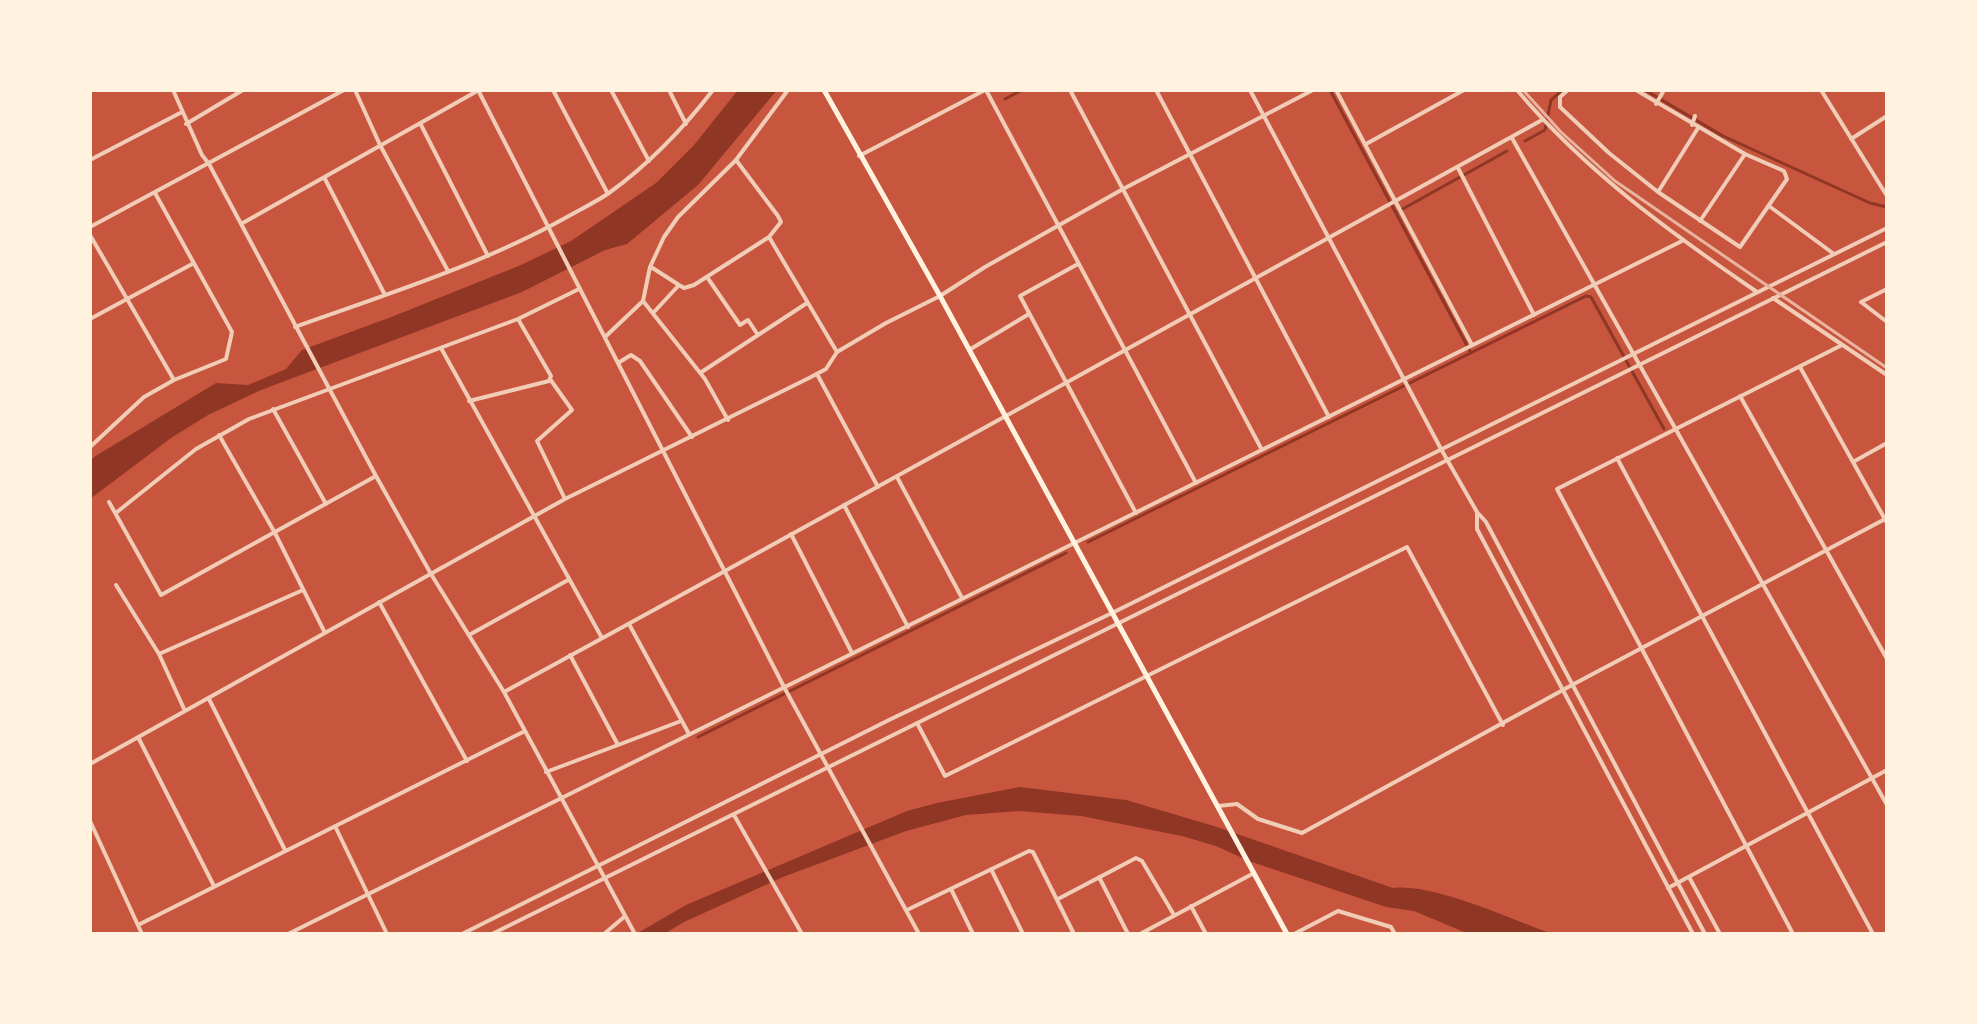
<!DOCTYPE html>
<style>
body{margin:0}
#map{position:relative;width:1977px;height:1024px;overflow:hidden;background:#c8553d;font-family:"Archivo Narrow",sans-serif}
canvas{display:block}
.frame{position:absolute;inset:0;border:92px solid #fff3e0;pointer-events:none}
</style>
<div id="map">
<canvas width="1977" height="1024"></canvas>
<div class="frame"></div>
</div>
<script>
const c = document.querySelector('canvas').getContext('2d');
c.lineJoin = 'round';
function fillPath(path, color) {
  c.fillStyle = color;
  c.fill(path, 'evenodd');
}
function trace(path, color, width, dash) {
  c.strokeStyle = color;
  c.lineWidth = width;
  c.lineCap = dash ? 'butt' : 'round';
  c.setLineDash(dash || []);
  c.stroke(path);
}
const water = new Path2D(`
 M 738,90 L 777,90 L 698,185 L 627,244 L 605,250 L 522,292 L 261,390 L 208,415 L 171,438 L 90,499 L 90,461 L 94,457 L 216,383 L 248,385 L 286,369 L 302,350 L 394,316 L 521,265 L 571,241 L 656,183 L 694,145 Z
 M 1020,787 L 1126,800 L 1217,827 L 1393,888 C 1435,883 1511,920 1553,934 L 1469,934 L 1414,911 L 1386,907 L 1249,861 L 1216,846 L 1182,836 L 1081,816 L 1019,811 L 966,815 L 906,831 L 783,877 L 684,922 L 664,934 L 636,934 L 686,905 L 907,811 L 937,803 Z`);
const stream = new Path2D(`
 M 1330,90 L 1471,353
 M 1645,90 L 1723,136 L 1870,203 L 1887,207
 M 1005,99 L 1022,90
 M 1525,141 L 1545,130 L 1551,100 L 1563,90
 M 1399,211 L 1507,151
 M 1088,542 L 1586,296 L 1591,297 L 1664,429
 M 698,737 L 1066,553`);
const minor = new Path2D(`
 M 173,90 L 202,155 L 209,164 L 376,476 L 431,574 L 504,692 L 635,934
 M 355,90 L 380,145 L 448,271
 M 553,90 L 608,194
 M 611,90 L 649,161
 M 669,90 L 686,124
 M 986,90 L 1196,483
 M 1070,90 L 1262,450
 M 1156,90 L 1329,417
 M 1336,90 L 1472,345
 M 1568,90 L 1560,97 L 1560,107 L 1609,153 L 1658,192 L 1740,247 L 1787,179 L 1784,171 L 1745,154 L 1636,90
 M 1821,90 L 1887,196
 M 1656,104 L 1664,90
 M 420,123 L 488,256
 M 186,124 L 243,90
 M 1692,125 L 1695,116
 M 1851,139 L 1887,116
 M 1366,144 L 1464,90
 M 859,156 L 985,90
 M 90,160 L 182,112
 M 736,160 L 778,216 L 781,222 L 769,237 L 837,352
 M 1458,168 L 1534,315
 M 324,177 L 385,295
 M 1658,192 L 1698,128
 M 1769,206 L 1834,254
 M 1700,221 L 1745,154
 M 241,224 L 479,90
 M 90,235 L 174,380
 M 1078,264 L 1020,296 L 1136,513
 M 651,267 L 679,285
 M 707,277 L 740,325 L 748,320 L 758,335
 M 1887,289 L 1861,302 L 1887,322
 M 1773,298 L 1887,375
 M 643,301 L 705,379 L 728,420
 M 654,312 L 679,285 L 684,288 L 694,285 L 769,237
 M 90,319 L 194,263
 M 295,327 C 387,294 481,265 567,217 C 581,209 596,202 609,193 C 649,164 683,129 713,90
 M 605,337 L 643,301 L 650,267 L 664,237 L 678,217 L 736,160 L 788,90
 M 441,348 L 602,638
 M 969,350 L 1029,314
 M 618,363 L 631,355 L 640,361 L 692,437
 M 1800,367 L 1887,523
 M 700,373 L 807,303
 M 817,374 L 878,487
 M 550,379 L 572,410 L 537,441 L 565,499
 M 1740,396 L 1887,659
 M 469,401 L 549,381 L 551,376 L 518,319
 M 273,409 L 326,504
 M 219,435 L 275,533 L 325,633
 M 90,447 L 144,397 L 174,380 L 226,359 L 232,332 L 155,193
 M 1617,458 L 1873,934
 M 1853,462 L 1887,443
 M 897,477 L 962,598
 M 109,502 L 161,595 L 376,476
 M 844,505 L 908,627
 M 117,512 L 196,449 L 249,419 L 518,319 L 579,289
 M 791,534 L 852,653
 M 116,585 L 159,654
 M 379,602 L 467,761
 M 629,624 L 689,734
 M 469,635 L 568,580
 M 570,655 L 618,745 L 681,721
 M 504,692 L 725,571
 M 209,699 L 285,850
 M 185,711 L 159,654 L 303,590
 M 917,723 L 945,776 L 1407,547 L 1503,725
 M 139,739 L 214,886
 M 90,764 L 565,499 L 809,378 L 826,369 L 837,352 L 886,323 L 940,296 L 985,267 L 1123,189 L 1313,90
 M 546,772 L 618,745
 M 1218,806 L 1237,804 L 1258,819 L 1302,833 L 1572,685
 M 90,821 L 142,934
 M 335,826 L 387,934
 M 991,869 L 1023,934
 M 1099,877 L 1128,934
 M 1689,877 L 1720,934
 M 1668,888 L 1887,770
 M 951,889 L 973,934
 M 1058,899 L 1136,858 L 1142,861 L 1174,915
 M 1191,906 L 1206,934
 M 907,910 L 1029,851 L 1033,852 L 1074,934
 M 138,925 L 525,731
 M 288,934 L 1682,241
 M 604,934 L 624,917
 M 1294,934 L 1338,911 L 1391,927 L 1395,934
 M 1793,934 L 1557,489 L 1842,345`);
const tertiary = new Path2D(`
 M 478,90 L 784,687 L 919,934
 M 1250,90 L 1441,449 L 1477,512 L 1486,522 L 1705,934
 M 1517,90 C 1585,171 1671,233 1757,292
 M 1512,138 L 1887,805
 M 90,227 L 344,90
 M 1477,512 L 1477,529 L 1693,934
 M 725,571 L 1542,120
 M 1572,685 L 1887,518
 M 734,815 L 802,934
 M 462,934 L 891,719 L 1112,613 L 1887,228
 M 492,934 L 1887,242
 M 1140,934 L 1254,873`);
const secondary = new Path2D(`
 M 824,90 L 940,296 L 1287,934`);
const rail = new Path2D(`
 M 1523,90 L 1561,132 L 1615,181 L 1887,368`);
fillPath(water, '#8f3625');
trace(stream, '#8f3625', 3);
trace(minor, '#f1ccb7', 4);
trace(tertiary, '#f1ccb7', 4);
trace(secondary, '#fff3e0', 5);
trace(rail, '#e9b49f', 3);
</script>
